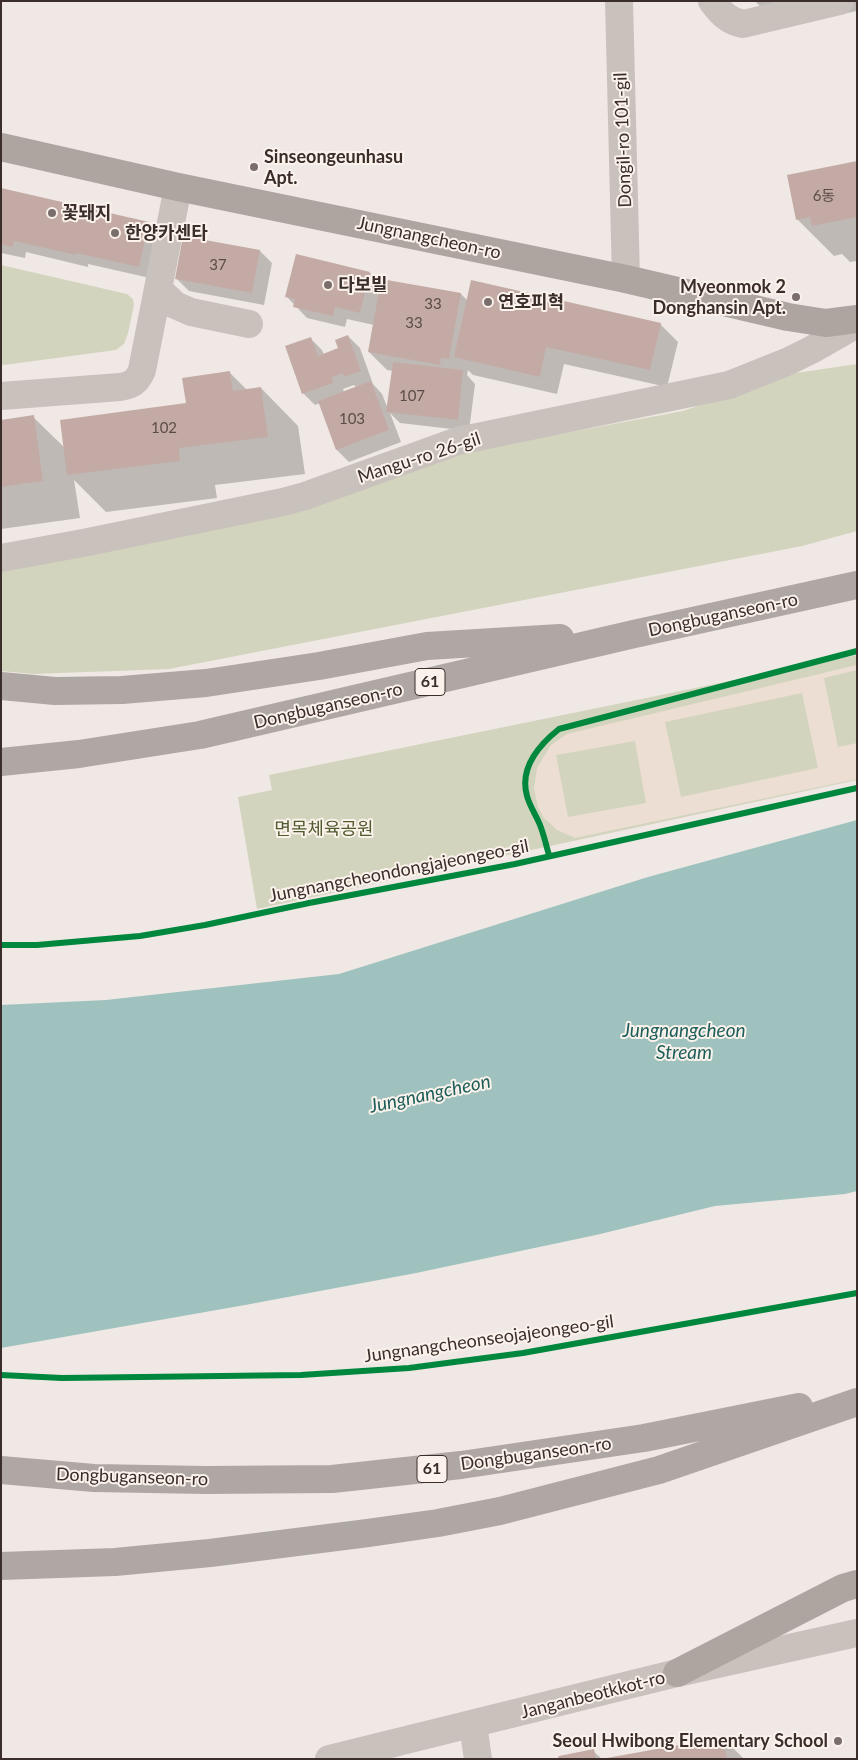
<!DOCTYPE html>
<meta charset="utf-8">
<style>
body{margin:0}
#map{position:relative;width:858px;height:1760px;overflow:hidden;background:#efe8e4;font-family:Lato,sans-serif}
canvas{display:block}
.frame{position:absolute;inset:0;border:2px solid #3a2d2a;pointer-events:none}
</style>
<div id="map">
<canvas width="858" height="1760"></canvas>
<div class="frame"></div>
</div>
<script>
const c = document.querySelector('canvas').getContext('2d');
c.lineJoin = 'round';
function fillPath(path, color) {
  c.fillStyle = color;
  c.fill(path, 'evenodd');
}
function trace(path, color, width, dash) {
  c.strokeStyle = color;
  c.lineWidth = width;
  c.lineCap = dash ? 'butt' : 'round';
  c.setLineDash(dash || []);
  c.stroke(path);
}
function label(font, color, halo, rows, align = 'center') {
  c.font = font + ' Lato,"Noto Sans KR",sans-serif';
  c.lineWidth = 4;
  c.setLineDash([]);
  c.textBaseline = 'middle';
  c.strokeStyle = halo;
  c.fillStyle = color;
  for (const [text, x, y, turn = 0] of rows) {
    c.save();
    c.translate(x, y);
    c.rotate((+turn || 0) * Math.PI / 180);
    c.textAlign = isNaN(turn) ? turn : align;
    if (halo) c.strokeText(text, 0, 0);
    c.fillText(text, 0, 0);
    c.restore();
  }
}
const green = new Path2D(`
 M 1,265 L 127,294 L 133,299 L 134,305 L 128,333 L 124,344 L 116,350 L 4,365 L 1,364 Z
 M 857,364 L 857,531 L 802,546 L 169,669 L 33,674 L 1,671 L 1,569 L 469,451 L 683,411 L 789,374 Z
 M 857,655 L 857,780 L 257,909 L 238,797 L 272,790 L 269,775 Z`);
const plaza = new Path2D(`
 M 857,665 L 857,670 L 824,678 L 838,747 L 857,743 L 857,779 L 575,838 L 557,830 L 544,818 L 538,807 L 534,789 L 537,768 L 551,745 L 567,734 ZM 802,693 L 818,768 L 681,797 L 665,722 ZM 635,741 L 646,803 L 568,817 L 556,755 Z`);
const water = new Path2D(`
 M 857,820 L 857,1191 L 845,1194 L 715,1206 L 596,1235 L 416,1273 L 245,1305 L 1,1348 L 1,1005 L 106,1000 L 339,974 L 648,877 Z`);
const shadow = new Path2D(`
 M 755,1 L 857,1 L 857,11 L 780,27 Z
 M 857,162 L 857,261 L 850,262 L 842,254 L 834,256 L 797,219 Z
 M 1,189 L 148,223 L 160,235 L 150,278 L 88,264 L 88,267 L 26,252 L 25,258 L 1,253 Z
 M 260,251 L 272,263 L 264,305 L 189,291 L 177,279 Z
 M 370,273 L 381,285 L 461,294 L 468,301 L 660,324 L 678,342 L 667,387 L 564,364 L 557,394 L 473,375 L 468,370 L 467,375 L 475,384 L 469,431 L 400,423 L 390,413 L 401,442 L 349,462 L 337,450 L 320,403 L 315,405 L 303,393 L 310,338 L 322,350 L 324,355 L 340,349 L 348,336 L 360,348 L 373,384 L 382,394 L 388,409 L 393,371 L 387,370 L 369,352 L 374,325 L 347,319 L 345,327 L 307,318 L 287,297 ZM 354,385 L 356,387 L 344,392 L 343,389 Z
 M 230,373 L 247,390 L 261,388 L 298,426 L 305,474 L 215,485 L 217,498 L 106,512 L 74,480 L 80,518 L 1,529 L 1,421 L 33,417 L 65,448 L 187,405 Z
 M 723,1738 L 744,1759 L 608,1759 Z
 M 593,1751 L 602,1759 L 558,1759 Z`);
const building = new Path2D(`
 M 857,161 L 857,217 L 812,226 L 810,217 L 796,220 L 787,175 Z
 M 1,188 L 149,222 L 139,267 L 76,253 L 76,255 L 14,241 L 13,247 L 1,244 Z
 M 183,236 L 260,250 L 252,293 L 175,279 Z
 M 296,254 L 370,272 L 360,313 L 335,307 L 333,316 L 293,307 L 295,299 L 285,297 Z
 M 381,279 L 461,293 L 449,359 L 441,358 L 440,365 L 368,352 Z
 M 471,280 L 661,323 L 650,370 L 546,347 L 540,377 L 454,357 Z
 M 348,335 L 361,371 L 344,377 L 343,373 L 332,377 L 333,383 L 302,394 L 285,346 L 311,337 L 318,356 L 338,348 L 335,340 Z
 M 393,362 L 463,370 L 458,420 L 386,412 Z
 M 230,371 L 233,391 L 261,387 L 268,437 L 179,448 L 180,461 L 67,475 L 60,420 L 186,403 L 182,378 Z
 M 371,381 L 389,430 L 336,450 L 318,401 Z
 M 34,415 L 43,481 L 1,487 L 1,420 Z
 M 723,1737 L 727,1759 L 607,1759 L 607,1758 Z
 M 594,1749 L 596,1759 L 557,1759 L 559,1756 Z`);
const minor = new Path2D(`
 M 619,1 L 626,279
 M 712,1 C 721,13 728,21 743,24 L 840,1
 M 158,289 L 175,305 L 191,312 L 249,324
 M 1,396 L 120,387 C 132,385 137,382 142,370 L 178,187
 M 1,558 L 83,543 L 283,502 L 305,496 L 458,441 L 729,385 L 789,361 L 813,349 L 857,324
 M 473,1725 L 478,1759
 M 329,1759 L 677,1673 L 857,1633`);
const major = new Path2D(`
 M 1,147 L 178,187 L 626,279 L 788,317 L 826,323 L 857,319
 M 677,1673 L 843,1588 L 857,1584`);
const highway = new Path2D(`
 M 1,686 L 55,691 L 122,690 L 206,683 L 319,666 L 427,646 L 560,638
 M 1,762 L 79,754 L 200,735 L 634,634 L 857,585
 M 1,1470 L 94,1478 L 206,1480 L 332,1479 L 461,1465 L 644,1438 L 799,1407
 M 1,1566 L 115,1562 L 210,1553 L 368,1533 L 438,1523 L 500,1511 L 659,1470 L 857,1402`);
const cycleway = new Path2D(`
 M 549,855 C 546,845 544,835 540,825 C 536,815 530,807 527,796 C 519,768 539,745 559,729 L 857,651
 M 1,945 L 37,945 L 140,936 L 205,925 L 309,903 L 515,864 L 857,788
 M 1,1375 L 62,1378 L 301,1375 L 409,1368 L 523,1353 L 857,1293`);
const markers = [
 [254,167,5,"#796e6b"],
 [52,213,5,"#796e6b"],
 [115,233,5,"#796e6b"],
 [328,285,5,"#796e6b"],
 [796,297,5,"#796e6b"],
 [488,302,5,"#796e6b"],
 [838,1741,5,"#796e6b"]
];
const numberNames = [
 ["6동",824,196],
 ["37",218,265],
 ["33",433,304],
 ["33",414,323],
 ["107",412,396],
 ["103",352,419],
 ["102",164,428]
];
const shields = [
 [430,682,30],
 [432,1469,30]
];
const shieldNames = [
 ["61",430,682],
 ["61",432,1469]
];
const streetNames = [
 ["Dongil-ro 101-gil",623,140,-92],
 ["Jungnangcheon-ro",429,238,12],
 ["Mangu-ro 26-gil",419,458,-18],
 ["Dongbuganseon-ro",723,615,-12],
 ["Dongbuganseon-ro",328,706,-13],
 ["Jungnangcheondongjajeongeo-gil",399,871,-11],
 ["Jungnangcheonseojajeongeo-gil",489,1339,-8],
 ["Dongbuganseon-ro",536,1454,-8],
 ["Dongbuganseon-ro",132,1477,2],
 ["Janganbeotkkot-ro",593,1695,-14]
];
const poiNames = [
 ["Sinseongeunhasu",264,157],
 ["Apt.",264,178],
 ["꽃돼지",62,213],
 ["한양카센타",125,233],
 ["다보빌",338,285],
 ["Myeonmok 2",786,287,"right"],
 ["Donghansin Apt.",786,308,"right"],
 ["연호피혁",498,302],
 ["Seoul Hwibong Elementary School",828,1741,"right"]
];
const parkNames = [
 ["면목체육공원",324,829]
];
const waterNames = [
 ["Jungnangcheon",684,1031],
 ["Stream",684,1053],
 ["Jungnangcheon",430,1094,-12]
];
fillPath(green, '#d3d4be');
fillPath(plaza, '#edded4');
fillPath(water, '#9fc2be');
fillPath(shadow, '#0003');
fillPath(building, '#c3aaa5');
trace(minor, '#c9c1bc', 28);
trace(major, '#aea5a1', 28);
trace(highway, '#aea7a3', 28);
trace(cycleway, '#00873e', 6);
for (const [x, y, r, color] of markers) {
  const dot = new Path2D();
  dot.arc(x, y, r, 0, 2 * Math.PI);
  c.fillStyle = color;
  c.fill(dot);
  trace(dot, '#fbf2ec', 2);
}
label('15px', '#5c4c49', null, numberNames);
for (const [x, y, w] of shields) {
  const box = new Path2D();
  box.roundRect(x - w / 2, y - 13.5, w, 27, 4);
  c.fillStyle = '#fbf2ec';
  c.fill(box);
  trace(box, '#3a2d2a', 1);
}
label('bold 16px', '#3a2d2a', null, shieldNames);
label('18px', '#3a2d2a', '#fbf2ec', streetNames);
label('bold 18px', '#3a2d2a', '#fbf2ec', poiNames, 'left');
label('18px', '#4f5a2d', '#fbf2ec', parkNames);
label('italic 19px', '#1d5e5a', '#fbf2ec', waterNames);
</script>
